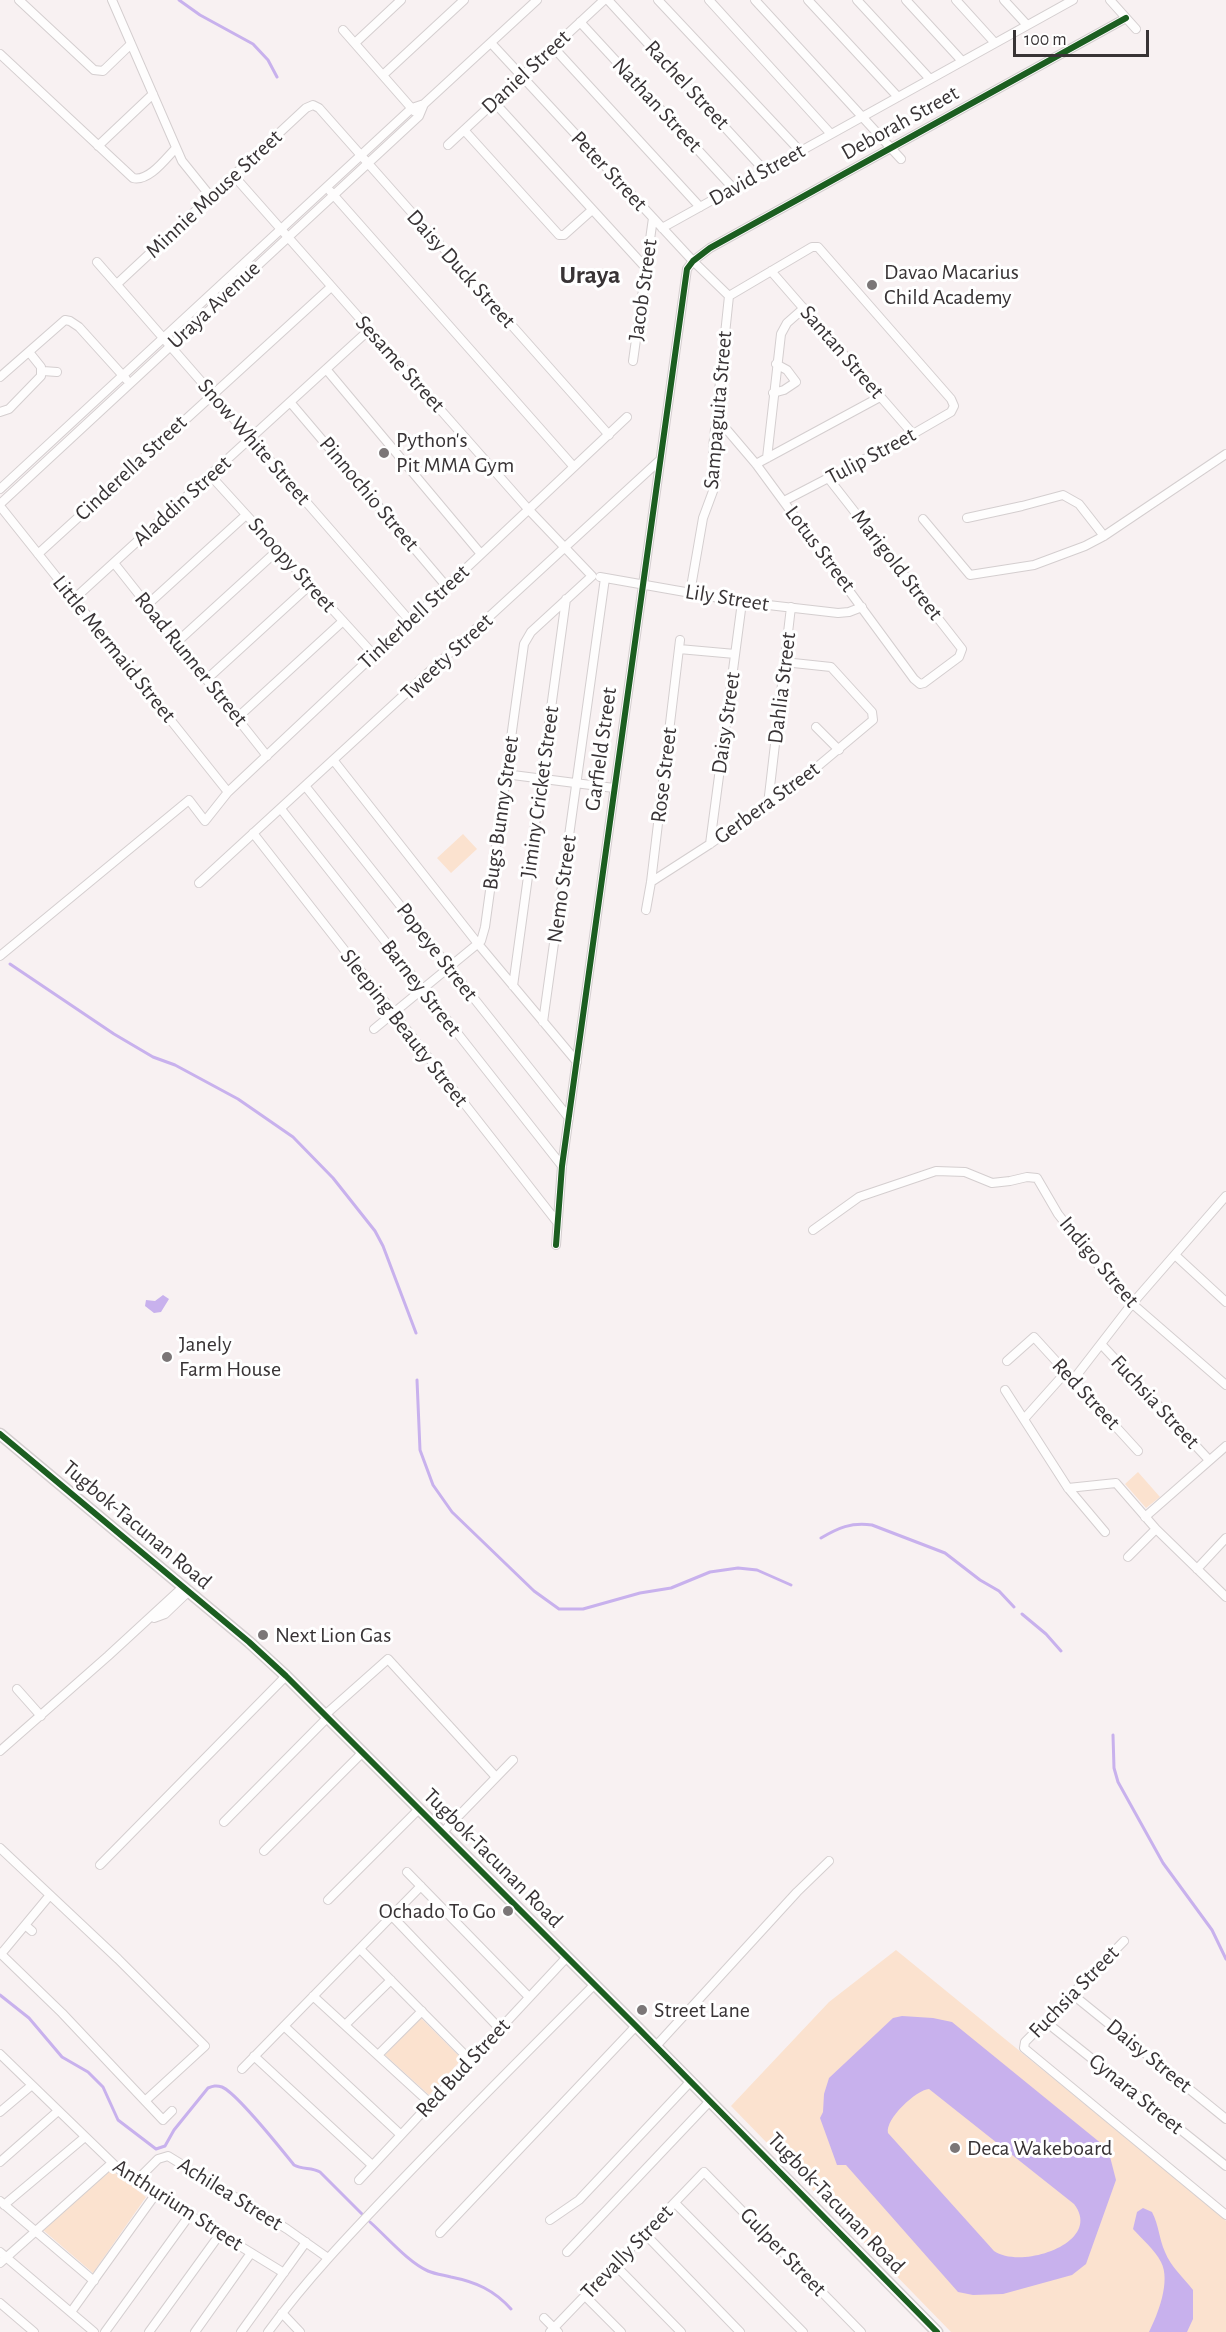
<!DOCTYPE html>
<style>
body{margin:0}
#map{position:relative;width:1226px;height:2332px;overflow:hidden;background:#f8f1f2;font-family:"Alegreya Sans",sans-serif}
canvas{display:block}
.scale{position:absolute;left:1013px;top:30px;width:136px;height:27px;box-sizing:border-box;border:3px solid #383335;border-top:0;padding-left:8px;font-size:18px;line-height:21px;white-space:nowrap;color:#383335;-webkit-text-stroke:4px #fff;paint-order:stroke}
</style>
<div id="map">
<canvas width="1226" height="2332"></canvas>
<div class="scale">100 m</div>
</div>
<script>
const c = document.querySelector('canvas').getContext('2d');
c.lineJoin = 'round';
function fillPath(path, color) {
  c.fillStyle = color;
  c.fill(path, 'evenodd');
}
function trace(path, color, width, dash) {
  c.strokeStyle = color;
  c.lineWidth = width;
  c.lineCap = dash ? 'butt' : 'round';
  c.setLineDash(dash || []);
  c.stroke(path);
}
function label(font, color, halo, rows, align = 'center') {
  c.font = font + ' "Alegreya Sans",sans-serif';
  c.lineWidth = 6;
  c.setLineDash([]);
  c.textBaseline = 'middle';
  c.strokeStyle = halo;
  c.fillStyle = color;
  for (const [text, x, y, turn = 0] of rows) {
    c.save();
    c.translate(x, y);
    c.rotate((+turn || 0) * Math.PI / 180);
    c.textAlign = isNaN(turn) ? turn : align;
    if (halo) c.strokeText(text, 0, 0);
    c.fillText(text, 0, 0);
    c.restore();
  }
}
const green = new Path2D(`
 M 463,834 L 477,849 L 451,873 L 437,858 Z
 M 1138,1472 L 1160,1497 L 1146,1508 L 1125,1484 Z
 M 896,1950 L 1223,2217 L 1226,2221 L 1226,2332 L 951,2332 L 731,2106 L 829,2002 Z
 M 421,2018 L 462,2059 L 429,2095 L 385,2055 Z
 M 111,2170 L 146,2197 L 93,2273 L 43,2230 Z`);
const water = new Path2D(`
 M 163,1295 L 169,1299 L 161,1312 L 154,1313 L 145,1306 L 146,1300 L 155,1301 Z
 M 902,2016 L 933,2018 L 952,2022 L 1108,2149 L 1116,2180 L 1086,2264 L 1072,2275 L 1003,2294 L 973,2295 L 958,2292 L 846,2165 L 837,2165 L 820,2118 L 823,2112 L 824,2094 L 829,2078 L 893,2018 ZM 929,2089 L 1074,2204 C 1104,2243 1021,2270 994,2251 L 888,2133 C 885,2119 916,2090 929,2089 Z
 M 1143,2208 L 1152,2212 C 1159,2225 1159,2239 1165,2252 C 1171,2267 1183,2277 1193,2290 L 1193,2319 L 1187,2332 L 1149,2332 C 1158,2314 1171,2281 1161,2262 C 1155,2250 1142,2239 1133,2229 L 1137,2212 Z`);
const stream = new Path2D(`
 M 179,0 L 200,15 L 253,44 L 268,60 L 277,77
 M 10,964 L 114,1034 L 153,1057 L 175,1065 L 238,1099 L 293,1137 L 333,1178 L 375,1231 L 383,1246 L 416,1333
 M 417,1380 L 420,1450 L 433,1485 L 452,1512 L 534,1591 L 559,1609 L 583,1609 L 640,1593 L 671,1588 L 710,1572 L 738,1568 L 757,1570 L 791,1585
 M 821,1538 C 838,1528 851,1522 872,1525 L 945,1553 L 980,1580 L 999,1591 L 1014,1607
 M 1022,1614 L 1046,1634 L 1061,1651
 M 1113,1735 L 1114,1768 L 1118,1782 L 1163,1863 L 1212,1930 L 1226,1959
 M 0,1995 L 29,2018 L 62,2057 L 88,2072 L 103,2087 L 118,2120 L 156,2149 L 165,2146 L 174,2130 L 208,2088 C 213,2086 216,2085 222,2087 C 237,2093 281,2149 294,2165 C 303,2170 311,2167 320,2172 L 362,2214
 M 370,2222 C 387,2237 409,2263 428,2271 C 435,2274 443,2275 451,2277 C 476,2282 494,2290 511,2309`);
const minor = new Path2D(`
 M 19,0 L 94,70 L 103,71 L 131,44
 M 112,0 L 182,161 L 211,197
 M 608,0 L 765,171
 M 658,0 L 800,151
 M 709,0 L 831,134
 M 755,0 L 901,159
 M 808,0 L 898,97
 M 857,0 L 930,79
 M 906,0 L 962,61
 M 956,0 L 995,43
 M 1004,0 L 1027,25
 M 1110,0 L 1136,29
 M 580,22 L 733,188
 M 343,30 L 414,111
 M 355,43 L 401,0
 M 491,43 L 693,261 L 729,296
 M 553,47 L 700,207
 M 0,54 L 133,178 C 149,182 166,158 176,148
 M 383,75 L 464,0
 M 494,102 L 645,267
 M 464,130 L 559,235 L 564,235 L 592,210
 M 448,145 L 604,0
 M 98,146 L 153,94
 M 234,176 L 529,510 L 592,576
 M 330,191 L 574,467
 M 662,228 L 1073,0
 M 97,262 L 410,621
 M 771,271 L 913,434
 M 117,284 L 306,108 L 313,105 L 319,108 L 609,435
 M 729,296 L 812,247 L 818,247 L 951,399 L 954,406 L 951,412 L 913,434 L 784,501
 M 633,361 L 653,218
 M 326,369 L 481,554
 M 43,371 L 57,372
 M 0,377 L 65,320 L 70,321 L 79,327 L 126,379
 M 773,393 L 784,390 L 796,382 L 787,370 L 776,364
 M 290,402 L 447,587
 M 0,412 L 9,409 L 41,376 L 41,367 L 29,352
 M 716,417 L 756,464 L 914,679 L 920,684 L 924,683 L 959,657 L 962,649 L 829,479
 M 767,458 L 781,334 L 787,323 L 804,308
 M 756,464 L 880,397
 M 210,475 L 374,655
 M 0,489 L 412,108 L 424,104
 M 0,504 L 419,116 L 424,104 L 537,0
 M 0,506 L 228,792
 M 967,518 L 1022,506 L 1063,495 L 1079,504 L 1104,536
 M 923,519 L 970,575 L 1034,565 L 1085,546 L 1104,536 L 1226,454
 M 38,554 L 331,287
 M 114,563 L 267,756
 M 600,577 L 742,602 L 838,613 L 849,612 L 862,607
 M 690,593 L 703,518 L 716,483 L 713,448 L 729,296
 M 74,599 L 369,330
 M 147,605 L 246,515
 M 177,642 L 278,550
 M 679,649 L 735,654
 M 207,679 L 310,585
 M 237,718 L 343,621
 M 816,727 L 839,750
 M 334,761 L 479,945 L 577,1062
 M 505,774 L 614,788
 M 306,787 L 569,1118
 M 768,804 L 791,607
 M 281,809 L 562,1166
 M 253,833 L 557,1222
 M 710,844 L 742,602
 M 651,882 L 710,844 L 805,777 L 873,720 L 872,712 L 831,667 L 784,662
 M 199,883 L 660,460
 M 646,910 L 651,882 L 680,640
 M 0,956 L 189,800 L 205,821 L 228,792 L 627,417
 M 513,986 L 566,599
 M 543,1022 L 605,578
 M 374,1029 L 481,941 L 485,927 L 524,644 L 531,632 L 592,576
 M 813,1230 L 859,1197 L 936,1171 L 965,1172 L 992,1183 L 1010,1181 L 1027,1177 L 1037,1178 L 1058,1214 L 1120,1293 L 1226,1385
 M 556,1245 L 562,1166 L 687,269 L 693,261 L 710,248 L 1126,18
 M 1175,1255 L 1226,1302
 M 1101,1344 L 1209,1460
 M 1007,1361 L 1034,1337 L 1138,1451
 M 1073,1380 L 1131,1305 L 1226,1196
 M 1005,1390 L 1068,1488 L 1105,1532
 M 1024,1419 L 1066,1372
 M 1068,1488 L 1116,1483 L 1156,1529 L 1226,1597
 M 1145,1517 L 1226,1446
 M 1128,1557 L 1156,1529
 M 1197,1569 L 1226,1538
 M 154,1618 L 165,1614 L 189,1591
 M 17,1689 L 41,1716
 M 326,1714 L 388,1659 L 496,1777
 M 0,1751 L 108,1656 L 183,1587
 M 224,1822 L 328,1717
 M 443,1832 L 513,1760
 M 0,1848 L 118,1959 L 205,2046 L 145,2101
 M 264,1851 L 363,1752
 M 100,1865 L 286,1676
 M 407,1872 L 529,1997
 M 328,1900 L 419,1809
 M 392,1916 L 500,2029
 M 25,1925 L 32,1931
 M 1124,1941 L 1030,2037 L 1025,2042 L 1024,2048 L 1226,2215
 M 360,1949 L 470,2060
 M 0,1953 L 62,2013 L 163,2120 L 172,2111
 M 1,1954 L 50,1895
 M 1072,1994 L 1226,2119
 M 313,1996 L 430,2103
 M 1046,2022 L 1226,2166
 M 345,2025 L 391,1980
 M 284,2026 L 401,2135
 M 656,2046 L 797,1892 L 829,1861
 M 0,2054 L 126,2176 L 284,2273
 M 378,2055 L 422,2011
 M 254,2056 L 372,2165
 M 242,2069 L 421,1886
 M 0,2112 L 32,2085
 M 0,2162 L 58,2111
 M 359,2180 L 567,1957
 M 135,2182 L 158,2159 L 168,2156 L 287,2229 L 328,2258
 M 0,2201 L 94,2281
 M 675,2203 L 803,2332
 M 4,2205 L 85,2137
 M 550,2220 L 579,2200 L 691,2081
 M 440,2233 L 636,2026
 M 645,2234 L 740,2332
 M 0,2252 L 94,2332
 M 567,2252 L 710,2101
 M 0,2263 L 112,2163
 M 615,2265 L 681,2332
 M 585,2296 L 621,2332
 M 0,2303 L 34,2332
 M 71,2312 L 155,2195
 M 282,2313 L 300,2332
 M 544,2318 L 558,2332
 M 105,2332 L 189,2216
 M 149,2332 L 220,2234
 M 195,2332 L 251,2253
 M 241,2332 L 306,2242
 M 268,2332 C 306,2280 350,2234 395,2187 C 460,2119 527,2052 594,1985
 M 550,2332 L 704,2172 L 861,2332`);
const tertiary = new Path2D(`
 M 0,1434 L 249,1642 L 286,1676 L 636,2026 L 937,2332`);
const cycleway = new Path2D(`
 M 556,1245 L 562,1166 L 687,269 L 693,261 L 710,248 L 1126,18
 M 0,1434 L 249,1642 L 286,1676 L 636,2026 L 937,2332`);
const markers = [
 [872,285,6,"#7b7677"],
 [384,453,6,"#7b7677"],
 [167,1357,6,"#7b7677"],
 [263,1635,6,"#7b7677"],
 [508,1911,6,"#7b7677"],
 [642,2010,6,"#7b7677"],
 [955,2148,6,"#7b7677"]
];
const streetNames = [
 ["Daniel Street",526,72,-43],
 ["Rachel Street",687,85,47],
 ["Nathan Street",657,105,47],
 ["Deborah Street",900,123,-29],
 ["Peter Street",609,171,47],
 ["David Street",757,175,-29],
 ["Minnie Mouse Street",214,194,-43],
 ["Daisy Duck Street",461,269,48],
 ["Jacob Street",643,290,-82],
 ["Uraya Avenue",214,305,-43],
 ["Santan Street",842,352,49],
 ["Sesame Street",400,364,48],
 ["Sampaguita Street",718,410,-85],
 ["Snow White Street",254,442,49],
 ["Tulip Street",871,456,-28],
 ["Cinderella Street",131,468,-43],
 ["Pinnochio Street",369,494,50],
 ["Aladdin Street",182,501,-42],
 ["Lotus Street",820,549,53],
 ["Snoopy Street",292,565,48],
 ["Marigold Street",897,565,52],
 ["Lily Street",727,598,9],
 ["Tinkerbell Street",414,617,-43],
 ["Little Mermaid Street",114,649,51],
 ["Tweety Street",447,657,-43],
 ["Road Runner Street",191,659,51],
 ["Dahlia Street",782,688,-83],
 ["Daisy Street",726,723,-82],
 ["Garfield Street",601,749,-82],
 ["Rose Street",664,775,-83],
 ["Jiminy Cricket Street",540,792,-82],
 ["Gerbera Street",767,803,-36],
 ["Bugs Bunny Street",501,813,-82],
 ["Nemo Street",562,889,-82],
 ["Popeye Street",437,952,52],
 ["Barney Street",421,988,52],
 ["Sleeping Beauty Street",404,1028,52],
 ["Indigo Street",1099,1262,50],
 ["Red Street",1086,1394,47],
 ["Fuchsia Street",1155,1402,47],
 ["Tugbok-Tacunan Road",137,1525,40],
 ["Tugbok-Tacunan Road",493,1858,45],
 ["Fuchsia Street",1074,1992,-46],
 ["Daisy Street",1149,2056,39],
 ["Red Bud Street",463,2068,-47],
 ["Cynara Street",1136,2094,39],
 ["Achilea Street",230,2194,32],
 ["Tugbok-Tacunan Road",836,2203,46],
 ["Anthurium Street",178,2205,33],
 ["Trevally Street",627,2252,-46],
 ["Gulper Street",783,2252,46]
];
const poiNames = [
 ["Davao Macarius",884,272],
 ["Child Academy",884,297],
 ["Python's",396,440],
 ["Pit MMA Gym",396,465],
 ["Janely",179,1344],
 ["Farm House",179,1369],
 ["Next Lion Gas",275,1635],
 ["Ochado To Go",496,1911,"right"],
 ["Street Lane",654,2010],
 ["Deca Wakeboard",967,2148]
];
const quarterNames = [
 ["Uraya",590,275]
];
fillPath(green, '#fbe2cf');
fillPath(water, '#c8b1ed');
trace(stream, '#c8b1ed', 3);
trace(minor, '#d4cecf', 10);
trace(tertiary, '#d4cecf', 13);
trace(minor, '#fefdfd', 8);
trace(tertiary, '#fefdfd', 10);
trace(cycleway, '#1b5e20', 6);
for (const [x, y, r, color] of markers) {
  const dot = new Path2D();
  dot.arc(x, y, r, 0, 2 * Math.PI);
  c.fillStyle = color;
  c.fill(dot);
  trace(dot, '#fff', 2);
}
label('22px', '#383335', '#fff', streetNames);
label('22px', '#383335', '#fff', poiNames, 'left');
label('bold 26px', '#383335', '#fff', quarterNames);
</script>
